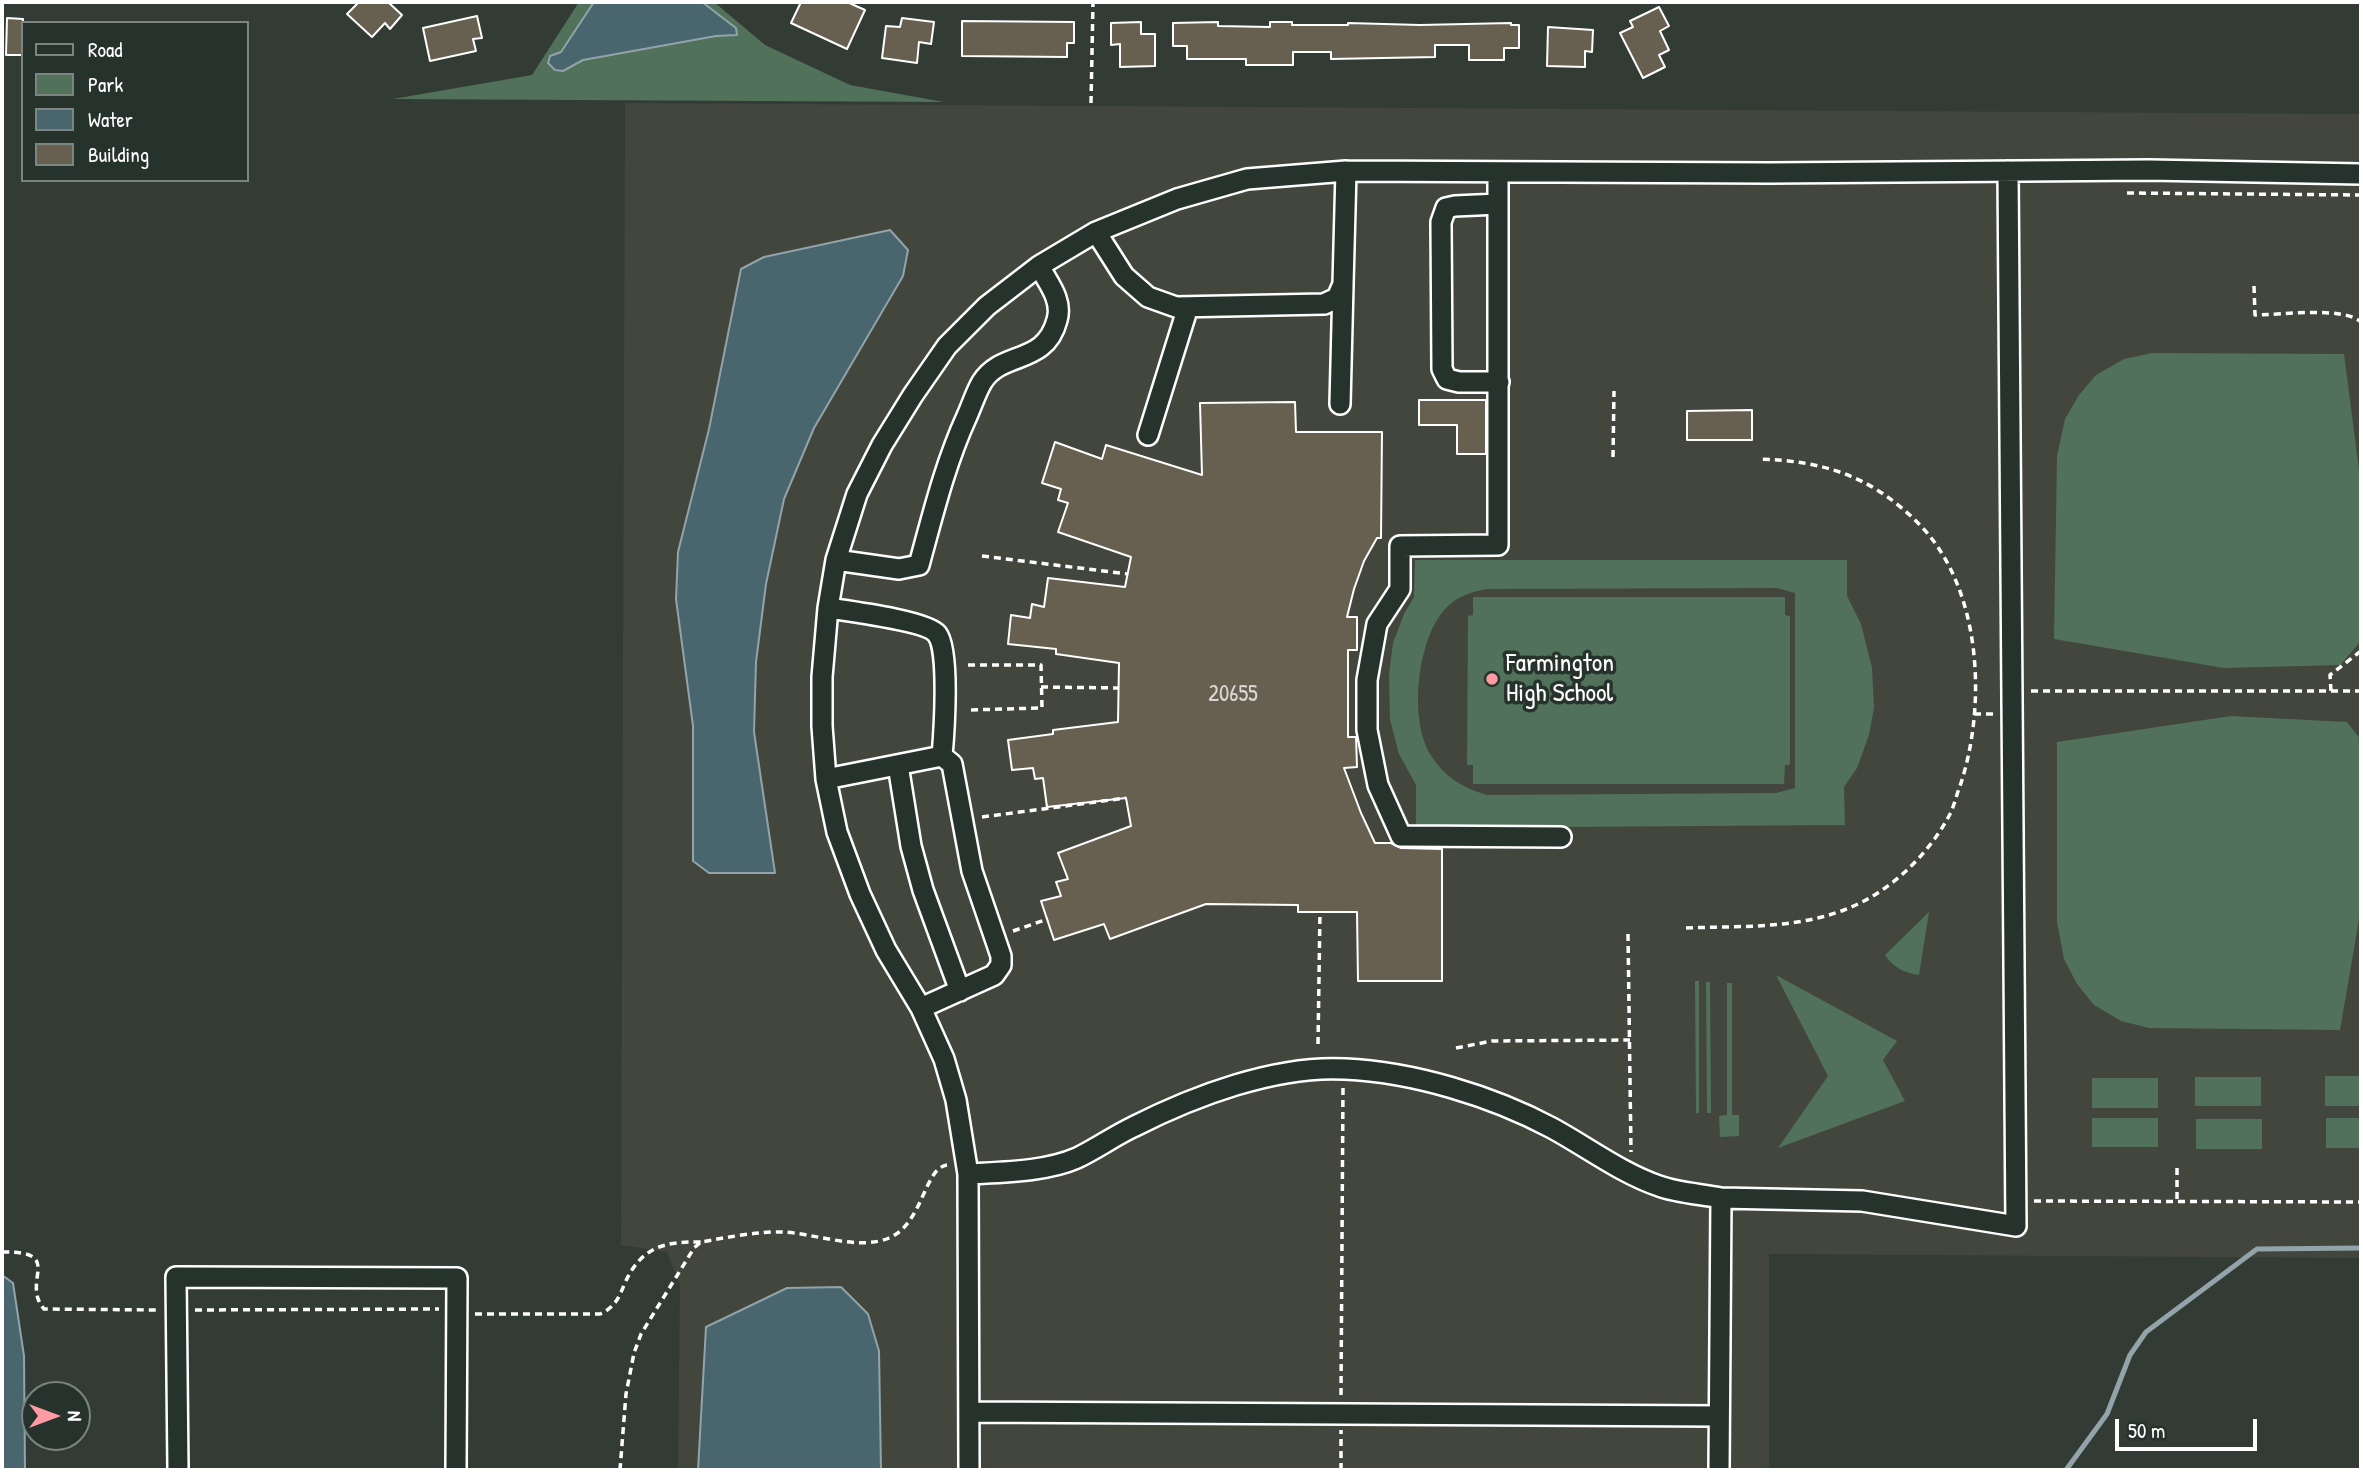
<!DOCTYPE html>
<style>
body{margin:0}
#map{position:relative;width:2363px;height:1472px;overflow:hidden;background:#333c34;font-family:"Patrick Hand",sans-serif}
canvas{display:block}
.frame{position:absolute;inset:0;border:4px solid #fff;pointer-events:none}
.legend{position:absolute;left:21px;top:21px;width:228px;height:161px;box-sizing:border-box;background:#26332d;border:2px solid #7d8581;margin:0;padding:9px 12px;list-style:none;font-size:21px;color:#fff}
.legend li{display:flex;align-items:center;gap:14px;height:35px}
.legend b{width:35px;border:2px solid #7d8581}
.north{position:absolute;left:21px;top:1381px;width:70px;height:70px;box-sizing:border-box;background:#26332d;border:2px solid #7d8581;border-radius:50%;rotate:90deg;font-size:19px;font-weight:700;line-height:28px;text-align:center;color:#fff}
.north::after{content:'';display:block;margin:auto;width:24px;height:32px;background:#ff9aa2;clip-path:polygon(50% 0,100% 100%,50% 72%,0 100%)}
.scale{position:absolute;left:2115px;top:1419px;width:142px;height:32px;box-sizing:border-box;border:4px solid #fff;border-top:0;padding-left:9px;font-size:21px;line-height:24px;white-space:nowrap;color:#fff;-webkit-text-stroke:5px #26332d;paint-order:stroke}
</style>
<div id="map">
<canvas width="2363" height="1472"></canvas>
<div class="frame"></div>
<ul class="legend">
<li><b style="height:9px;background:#26332d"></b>Road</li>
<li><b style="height:19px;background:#51715a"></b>Park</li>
<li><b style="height:19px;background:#49666f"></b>Water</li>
<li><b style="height:19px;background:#675f50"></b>Building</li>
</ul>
<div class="north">N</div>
<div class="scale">50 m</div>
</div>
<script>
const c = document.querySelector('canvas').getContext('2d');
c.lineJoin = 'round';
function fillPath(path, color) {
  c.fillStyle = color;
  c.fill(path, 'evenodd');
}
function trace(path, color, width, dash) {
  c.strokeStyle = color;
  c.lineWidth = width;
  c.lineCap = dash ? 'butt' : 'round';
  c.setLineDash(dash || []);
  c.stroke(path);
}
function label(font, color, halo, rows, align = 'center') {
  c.font = font + ' "Patrick Hand",sans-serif';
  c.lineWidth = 7;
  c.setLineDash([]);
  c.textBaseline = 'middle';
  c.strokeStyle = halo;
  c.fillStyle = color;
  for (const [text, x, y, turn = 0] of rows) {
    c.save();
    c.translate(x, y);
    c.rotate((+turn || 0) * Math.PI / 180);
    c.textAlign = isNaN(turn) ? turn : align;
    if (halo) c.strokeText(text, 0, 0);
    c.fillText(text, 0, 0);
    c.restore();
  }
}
const built = new Path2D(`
 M 625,103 L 2361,114 L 2361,1258 L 1769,1254 L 1769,1470 L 678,1470 L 680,1284 L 667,1252 L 621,1245 Z`);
const green = new Path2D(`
 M 579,2 L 594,2 L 561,52 L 563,71 L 583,60 L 716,36 L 736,35 L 736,28 L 702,2 L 714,2 L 765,45 L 850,85 L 944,102 L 393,99 L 532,75 Z
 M 2152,353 L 2344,354 L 2361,485 L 2361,641 L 2340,665 L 2224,668 L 2054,639 L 2057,456 L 2065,419 L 2079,395 L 2096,375 L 2124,359 Z
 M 1415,560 L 1847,560 L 1847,596 L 1861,624 L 1872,668 L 1874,708 L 1869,735 L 1857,768 L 1844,787 L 1845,825 L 1416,828 L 1416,785 L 1399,754 L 1390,720 L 1389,674 L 1393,643 L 1404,614 L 1414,597 ZM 1777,588 L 1795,593 L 1795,788 L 1776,793 L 1487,795 C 1462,787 1447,779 1432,757 C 1408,721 1417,640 1445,609 C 1457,596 1471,592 1487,589 Z
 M 1473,597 L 1785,597 L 1785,615 L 1790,616 L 1790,765 L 1785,765 L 1784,784 L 1473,784 L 1473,765 L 1467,765 L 1468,616 L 1473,615 Z
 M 2231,716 L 2347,722 L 2361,740 L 2361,908 L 2340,1030 L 2149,1028 L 2121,1021 L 2094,1005 L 2077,984 L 2064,959 L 2057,922 L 2057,742 Z
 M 1929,912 L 1919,975 C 1904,973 1893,967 1885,955 Z
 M 1776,975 L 1897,1041 L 1883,1060 L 1905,1101 L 1778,1148 L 1828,1076 Z
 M 1695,981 L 1699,981 L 1699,1113 L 1696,1113 Z
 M 1706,982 L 1710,982 L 1711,1113 L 1707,1113 Z
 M 1727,983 L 1732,983 L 1732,1115 L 1739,1115 L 1739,1136 L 1720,1137 L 1719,1116 L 1727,1115 Z
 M 2325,1076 L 2361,1076 L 2361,1106 L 2325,1106 Z
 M 2195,1077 L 2261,1077 L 2261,1106 L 2195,1106 Z
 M 2092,1078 L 2158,1078 L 2158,1108 L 2092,1108 Z
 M 2092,1118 L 2158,1118 L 2158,1147 L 2092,1147 Z
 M 2326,1118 L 2361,1118 L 2361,1148 L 2326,1148 Z
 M 2196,1119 L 2262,1119 L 2262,1149 L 2196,1149 Z`);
const water = new Path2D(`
 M 594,2 L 702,2 L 736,28 L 737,35 L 716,36 L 583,60 L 563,71 L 555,70 L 548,63 L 550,56 L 561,52 Z
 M 890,230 L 908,250 L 903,276 L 814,428 L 784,499 L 766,584 L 756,662 L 754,732 L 775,873 L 709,873 L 693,861 L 693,726 L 676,599 L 678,552 L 709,429 L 741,269 L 764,257 Z
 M 2,1275 L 13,1283 L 24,1356 L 25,1470 L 2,1470 Z
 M 841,1287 L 868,1314 L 879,1351 L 881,1470 L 698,1470 L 706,1327 L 787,1288 Z`);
const stream = new Path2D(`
 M 2066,1470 L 2107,1414 L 2130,1355 L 2146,1332 L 2257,1249 L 2361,1248`);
const building = new Path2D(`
 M 359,2 L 388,2 L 402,15 L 390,29 L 385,23 L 372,37 L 347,14 Z
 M 801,2 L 847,2 L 865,10 L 847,49 L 791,23 Z
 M 1659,7 L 1669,26 L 1660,31 L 1669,50 L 1659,55 L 1665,67 L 1643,78 L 1620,33 L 1633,27 L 1630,21 Z
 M 477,16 L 482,38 L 473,39 L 476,51 L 430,61 L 423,28 Z
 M 7,18 L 23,19 L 23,55 L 6,55 Z
 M 902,18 L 934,22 L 931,44 L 919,42 L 917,63 L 882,58 L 886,26 L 900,27 Z
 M 962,21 L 1074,22 L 1074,43 L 1067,43 L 1067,57 L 962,56 Z
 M 1141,22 L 1141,34 L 1155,34 L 1155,66 L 1120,67 L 1120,44 L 1111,45 L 1111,23 Z
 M 1218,22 L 1218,26 L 1270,27 L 1270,22 L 1292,22 L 1292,25 L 1348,25 L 1348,23 L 1420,25 L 1511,23 L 1511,25 L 1519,25 L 1519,48 L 1504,48 L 1504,60 L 1469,60 L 1469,45 L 1435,45 L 1435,57 L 1331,59 L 1331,52 L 1293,52 L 1293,65 L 1246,65 L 1246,59 L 1187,59 L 1187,46 L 1173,46 L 1173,23 Z
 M 1548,27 L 1593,30 L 1592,52 L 1585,51 L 1585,67 L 1547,66 Z
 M 1419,400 L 1486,400 L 1486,454 L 1457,454 L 1457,425 L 1419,425 Z
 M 1295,402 L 1296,432 L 1382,432 L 1381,538 L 1377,538 L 1364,561 L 1354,589 L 1347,617 L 1357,617 L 1357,650 L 1348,650 L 1348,737 L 1356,737 L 1357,767 L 1344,768 L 1361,813 L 1375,843 L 1391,843 L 1401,848 L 1442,849 L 1442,981 L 1358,981 L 1357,912 L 1298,912 L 1298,905 L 1206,904 L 1110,939 L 1104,924 L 1054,940 L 1041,901 L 1061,896 L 1056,882 L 1068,879 L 1058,853 L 1131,826 L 1126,798 L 1047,807 L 1043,778 L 1035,779 L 1033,768 L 1012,770 L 1008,740 L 1053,734 L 1053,730 L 1118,722 L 1119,663 L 1056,654 L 1056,649 L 1008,644 L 1011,615 L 1030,618 L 1032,604 L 1044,607 L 1048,578 L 1125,587 L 1131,557 L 1058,532 L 1068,503 L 1058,500 L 1061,489 L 1042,483 L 1055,442 L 1102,459 L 1106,445 L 1202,475 L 1200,403 Z
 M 1752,410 L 1752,440 L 1687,440 L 1687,411 Z`);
const path = new Path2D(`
 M 1091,103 L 1093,2
 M 2127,193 L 2361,195
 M 2254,286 L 2255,315 C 2279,315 2344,306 2361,322
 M 1613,457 L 1614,391
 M 982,556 L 1128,574
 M 968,665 L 1041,665 L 1042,708 L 968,710
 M 1041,687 L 1118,688
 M 2031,691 L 2361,691
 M 2331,691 L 2330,675 L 2361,651
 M 1974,714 L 1996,714
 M 982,817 L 1126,798
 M 1686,928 C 1739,926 1794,929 1844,910 C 1887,894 1927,857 1949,816 C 1954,807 1956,796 1960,786 C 1987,706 1982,589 1920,525 C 1872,476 1825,461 1758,459
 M 1013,931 L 1048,919
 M 1628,934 L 1631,1152
 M 1318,1044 L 1320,912
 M 1456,1048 L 1492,1041 L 1630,1040
 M 2177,1168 L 2177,1202
 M 2034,1201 L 2361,1202
 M 2,1252 C 66,1251 20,1281 44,1309 L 158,1310
 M 195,1310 L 439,1309
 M 475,1314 L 600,1314 C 614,1308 619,1298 624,1285 C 640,1248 663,1241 701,1242
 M 1341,1395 L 1343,1087
 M 620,1470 L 626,1394 L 634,1353 L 641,1334 L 694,1248 L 701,1242 C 724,1238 759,1231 782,1232 C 813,1233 859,1251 889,1238 C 923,1224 924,1168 947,1165
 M 1341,1470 L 1341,1430`);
const minor = new Path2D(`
 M 1498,172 L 1498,545 L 1400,546 L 1400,589 L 1377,624 L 1367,680 L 1367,730 L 1378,785 L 1401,836 L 1561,837
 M 1498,204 L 1455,206 L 1446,208 L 1441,222 L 1442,369 L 1447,379 L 1459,382 L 1499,382
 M 1096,232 L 1124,276 L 1148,297 L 1176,307 L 1324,304 L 1337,298 L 1343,284 L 1346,171
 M 1340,404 L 1343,285
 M 1148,435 L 1188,307
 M 836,560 L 899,569 L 919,565 C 933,514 945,464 967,416 C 972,405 976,392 982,382 C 1002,350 1045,366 1057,320 C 1063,300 1048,283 1039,266
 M 828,608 C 847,611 927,621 937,634 C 950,650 944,734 942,756
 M 898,765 L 911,846 L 923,890 L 960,991
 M 826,779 L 942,756 L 952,764 L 972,871 L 1001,956 L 1001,965 L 994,975 L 921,1008
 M 968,1174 C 1002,1172 1045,1172 1077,1158 C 1096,1149 1114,1136 1133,1127 C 1194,1096 1276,1065 1345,1069 C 1413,1072 1492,1096 1552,1128 C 1587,1147 1621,1173 1659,1186 C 1678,1193 1701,1194 1721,1198
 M 970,1412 L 1719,1416
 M 178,1470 L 176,1277 L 457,1278 L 456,1470
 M 969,1470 L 968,1174 L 956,1100 L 944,1059 L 921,1008 L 886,950 L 860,894 L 837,832 L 826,779 L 822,726 L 822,677 L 828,608 L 836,560 L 857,494 L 882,445 L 913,395 L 947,346 L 987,306 L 1039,266 L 1096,232 L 1177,199 L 1247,179 L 1346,171 L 1770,173 L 2149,170 L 2361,174
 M 1719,1470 L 1721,1198 L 1862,1201 L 2016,1226 L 2008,171`);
const markers = [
 [1492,679,7,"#ff9aa2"]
];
const numberNames = [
 ["20655",1233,695]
];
const poiNames = [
 ["Farmington",1506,664],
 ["High School",1506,694]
];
fillPath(built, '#43463c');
fillPath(green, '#51715a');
fillPath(water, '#49666f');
trace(water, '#92a3a9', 2);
trace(stream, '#92a3a9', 5);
fillPath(building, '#675f50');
trace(building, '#fff', 2);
trace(minor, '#fff', 24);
trace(path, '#fff', 3.5, [7, 5]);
trace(minor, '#26332d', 19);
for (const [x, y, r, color] of markers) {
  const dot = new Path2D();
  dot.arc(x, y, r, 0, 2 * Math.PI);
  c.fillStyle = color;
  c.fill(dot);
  trace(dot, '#26332d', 2.5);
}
label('23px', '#d9d7d3', null, numberNames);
label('26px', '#fff', '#26332d', poiNames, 'left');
</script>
